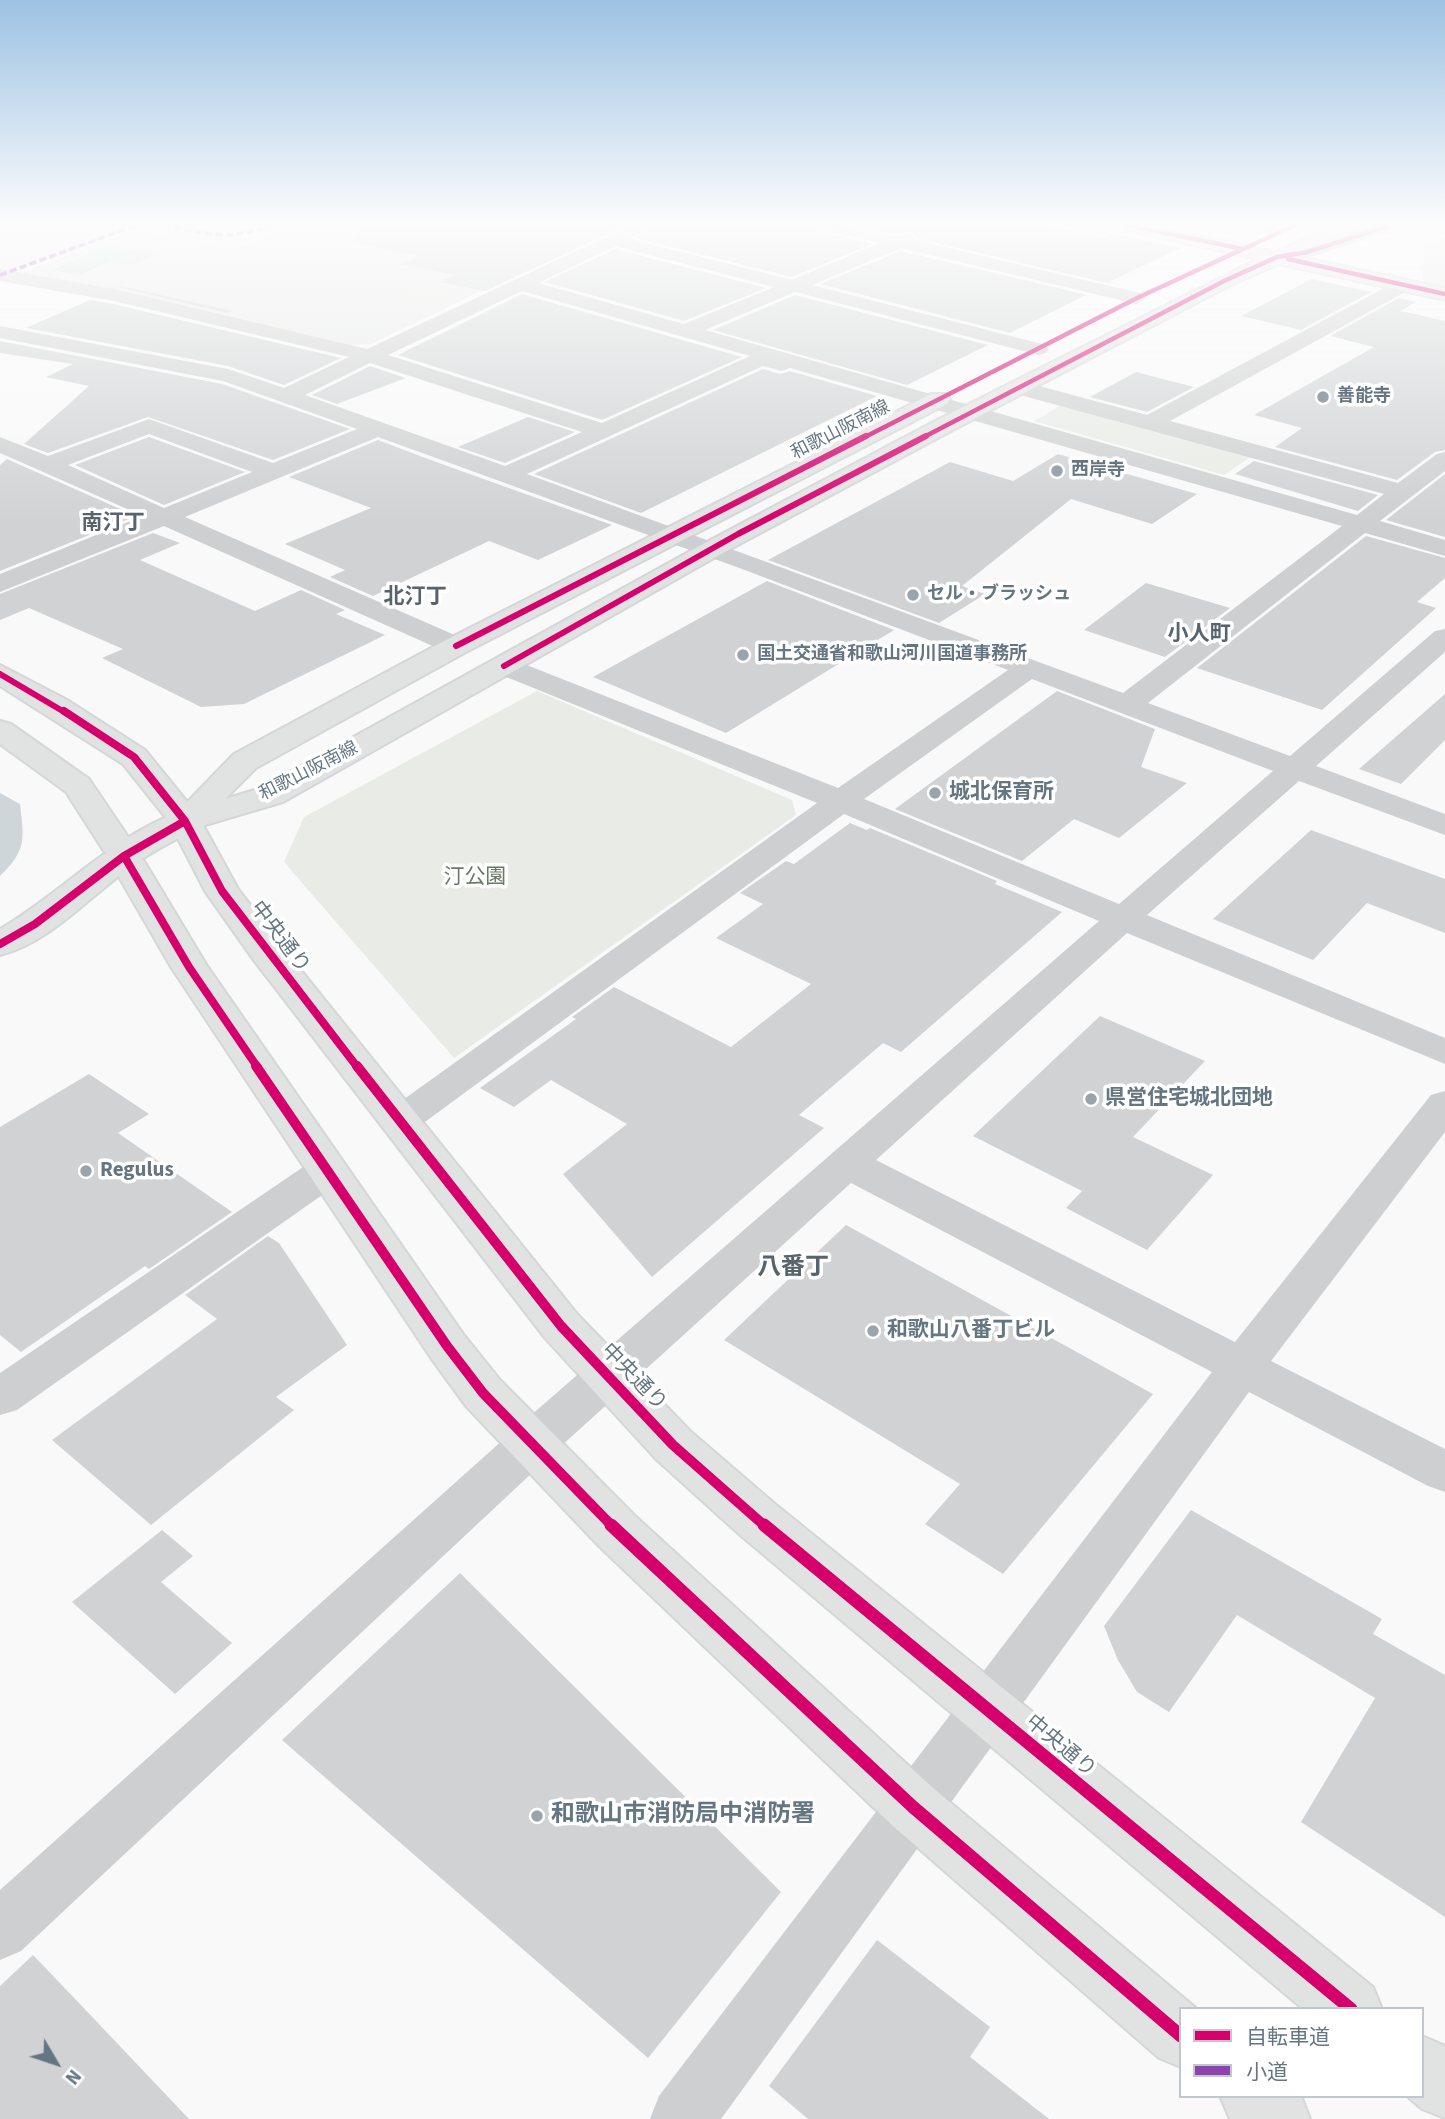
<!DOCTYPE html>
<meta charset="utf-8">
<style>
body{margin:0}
#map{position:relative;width:1445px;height:2119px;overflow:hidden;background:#f9f9f9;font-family:"Source Sans 3","Noto Sans JP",sans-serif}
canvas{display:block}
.legend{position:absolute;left:1179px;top:2007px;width:245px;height:91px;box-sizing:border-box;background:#fff;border:2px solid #c1c8cd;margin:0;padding:9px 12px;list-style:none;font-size:21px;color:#657683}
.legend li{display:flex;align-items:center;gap:14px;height:35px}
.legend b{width:35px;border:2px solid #c1c8cd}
.north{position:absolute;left:21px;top:2028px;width:70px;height:70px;-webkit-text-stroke:5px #fff;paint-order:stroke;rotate:129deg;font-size:19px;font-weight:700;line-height:28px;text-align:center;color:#657683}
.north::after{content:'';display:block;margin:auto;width:24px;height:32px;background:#657683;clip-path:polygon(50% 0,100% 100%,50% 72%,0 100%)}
</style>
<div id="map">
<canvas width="1445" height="2119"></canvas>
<ul class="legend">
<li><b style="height:9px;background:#d6006c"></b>自転車道</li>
<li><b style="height:9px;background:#8e44ad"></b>小道</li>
</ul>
<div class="north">N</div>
</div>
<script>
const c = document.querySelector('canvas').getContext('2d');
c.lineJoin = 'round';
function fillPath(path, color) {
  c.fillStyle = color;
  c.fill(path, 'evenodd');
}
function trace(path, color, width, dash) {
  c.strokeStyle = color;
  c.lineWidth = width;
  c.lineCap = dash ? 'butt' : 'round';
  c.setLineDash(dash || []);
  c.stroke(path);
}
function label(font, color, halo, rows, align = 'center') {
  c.font = font + ' "Source Sans 3","Noto Sans JP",sans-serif';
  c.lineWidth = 7;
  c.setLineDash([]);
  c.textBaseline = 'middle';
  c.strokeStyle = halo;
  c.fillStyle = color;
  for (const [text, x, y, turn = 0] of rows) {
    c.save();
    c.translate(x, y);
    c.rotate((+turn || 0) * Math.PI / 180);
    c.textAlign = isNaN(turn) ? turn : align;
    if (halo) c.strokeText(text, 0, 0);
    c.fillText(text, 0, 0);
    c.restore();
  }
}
const built = new Path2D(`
 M 296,225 L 566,225 L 544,234 L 583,242 L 371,344 L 351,345 L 20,273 L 132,230 L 235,247 Z`);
const green = new Path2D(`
 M 0,225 L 291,225 L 234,246 L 132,229 L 18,272 L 0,269 Z
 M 1445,240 L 1445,286 L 1423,281 L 1423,243 Z
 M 431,287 L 447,290 L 450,295 L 435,305 L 396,306 C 386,315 377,314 364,313 C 373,302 385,304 397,300 C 409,296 418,290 431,287 Z
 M 252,312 C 265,317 275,312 288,317 L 285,324 L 300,324 L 299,328 L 329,336 L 363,337 L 362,342 L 349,343 L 228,315 Z
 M 1063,404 L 1252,456 L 1224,475 L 1034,421 Z
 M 537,691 L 792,800 L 796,815 L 454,1058 L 284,862 L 304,817 Z`);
const water = new Path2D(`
 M 108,246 L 157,254 L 131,265 L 109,262 L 80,275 L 52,270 Z
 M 0,793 L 20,804 C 24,839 27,850 0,876 Z`);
const building = new Path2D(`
 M 355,225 L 627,225 L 485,291 L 440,282 L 455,275 L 401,264 L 420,256 L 354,243 Z
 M 645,225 L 815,225 L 820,232 L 872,244 L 792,277 L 636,238 L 648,229 Z
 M 849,225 L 1043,225 L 1104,238 L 1113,234 L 1180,248 L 1107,283 L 916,238 L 910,232 L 887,233 Z
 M 615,249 L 766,288 L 684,321 L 545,282 Z
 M 901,251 L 1083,294 L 1086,295 L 1010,333 L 820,284 Z
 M 1312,279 L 1371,292 L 1301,330 L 1241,316 Z
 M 121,286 L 202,304 L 232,311 L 227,313 L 118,287 Z
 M 522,294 L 742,357 L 602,420 L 398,355 Z
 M 795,295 L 988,345 L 907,385 L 713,330 Z
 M 1399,298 L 1416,302 L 1401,311 L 1445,321 L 1445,450 L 1435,452 L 1397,480 L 1275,447 L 1302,428 L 1254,415 L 1374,347 L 1330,336 Z
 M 90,300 L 113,304 L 341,358 L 284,385 L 228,366 L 26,328 Z
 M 0,341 L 222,384 L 350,429 L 273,460 L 148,417 L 48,453 L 24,444 L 89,386 L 46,377 L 73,364 L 0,353 Z
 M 370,366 L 406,378 L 337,404 L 312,395 Z
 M 763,369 L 780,374 L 790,371 L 877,396 L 641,513 L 534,474 Z
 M 1136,372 L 1194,387 L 1147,412 L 1090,397 Z
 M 528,417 L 575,432 L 505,463 L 458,447 Z
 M 149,437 L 245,472 L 164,505 L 75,465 Z
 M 378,440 L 428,459 L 612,525 L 538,560 L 489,541 L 373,596 L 330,577 L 345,570 L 285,544 L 371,508 L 289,477 Z
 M 1058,454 L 1197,494 L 1152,524 L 1071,499 L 962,586 L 985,594 L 939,623 L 768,560 L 950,462 L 1013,481 Z
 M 7,459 L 136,516 L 0,571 L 0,465 Z
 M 1254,461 L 1378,495 L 1358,511 L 1235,474 Z
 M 1445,474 L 1445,537 L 1386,520 Z
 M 153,533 L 180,543 L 140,560 L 255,611 L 301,590 L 345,610 L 336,614 L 385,635 L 244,704 L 201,707 L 102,658 L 123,649 L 29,608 L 0,620 L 0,594 Z
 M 1366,536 L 1445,558 L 1445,578 L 1417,602 L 1436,608 L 1322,710 L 1197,668 Z
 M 767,581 L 894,630 L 726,733 L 593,677 Z
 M 1146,583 L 1230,608 L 1165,657 L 1084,630 Z
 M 1057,691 L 1155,729 L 1141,767 L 1187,783 L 1119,838 L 1074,819 L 1022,861 L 895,809 Z
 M 1445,694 L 1445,740 L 1401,784 L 1359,769 Z
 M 850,823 L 867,830 L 870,828 L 997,881 L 995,884 L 1062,912 L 901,1052 L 883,1043 L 799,1115 L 824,1128 L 652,1277 L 563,1174 L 627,1124 L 551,1080 L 514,1107 L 480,1088 L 576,1019 L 572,1017 L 614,987 L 731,1047 L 811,984 L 716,938 L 763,904 L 740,893 L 786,861 L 794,864 Z
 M 1311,830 L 1445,879 L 1445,933 L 1367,903 L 1313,960 L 1213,919 Z
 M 1100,1016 L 1205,1061 L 1133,1137 L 1213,1175 L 1147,1250 L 1066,1208 L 1082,1191 L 973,1136 Z
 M 89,1074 L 149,1114 L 118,1133 L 232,1212 L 149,1269 L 145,1266 L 21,1352 L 0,1335 L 0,1127 Z
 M 846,1225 L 1153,1394 L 1003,1574 L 925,1524 L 960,1484 L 724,1340 Z
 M 268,1236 L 279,1243 L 347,1345 L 276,1397 L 294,1410 L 151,1525 L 52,1440 L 217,1319 L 185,1295 Z
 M 1191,1510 L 1382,1619 L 1373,1634 L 1445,1675 L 1445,1917 L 1301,1822 L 1375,1698 L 1237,1615 L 1169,1712 L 1137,1692 L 1118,1660 L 1104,1626 Z
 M 162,1530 L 193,1556 L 161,1582 L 232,1643 L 175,1694 L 72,1602 Z
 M 460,1573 L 781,1892 L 648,2058 L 282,1740 Z
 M 877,1940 L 990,2027 L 970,2057 L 1049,2119 L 808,2119 L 769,2086 Z
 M 33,1955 L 79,2003 L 189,2119 L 0,2119 L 0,1986 Z`);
const street = new Path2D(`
 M 632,225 L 642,225 L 645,229 L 630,239 L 792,280 L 880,243 L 821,229 L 818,225 C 849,223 870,235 896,236 C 902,236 906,233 912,235 L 914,240 L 1144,294 L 1147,298 L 1137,304 L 901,248 L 812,285 L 1046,345 L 1049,349 L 1046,353 L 1039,355 L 795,292 L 705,330 L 1357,515 L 1384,494 L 1009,392 L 1006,387 L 1017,380 L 1147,415 L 1397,281 L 1411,281 L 1414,285 L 1411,289 L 1170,421 L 1398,483 L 1437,454 L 1445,452 L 1445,471 L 1380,521 L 1445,540 L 1445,556 L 1365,533 L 1148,703 L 1290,756 L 1435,631 L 1445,629 L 1445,652 L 1316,766 L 1445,814 L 1445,835 L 1299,781 L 1147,915 L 1445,1038 L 1445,1064 L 1127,933 L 876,1160 L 1235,1342 L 1431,1095 L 1445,1091 L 1445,1132 L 1271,1361 L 1445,1449 L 1445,1492 L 1428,1486 L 1249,1392 L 721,2119 L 650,2119 L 659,2096 L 1212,1372 L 851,1183 L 548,1458 L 21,1951 L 0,1960 L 0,1890 L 514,1430 L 1099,921 L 844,814 L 414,1130 L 400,1134 L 386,1130 L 380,1121 L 386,1112 L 817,803 L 494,672 L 490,666 L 494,660 L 504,657 L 514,660 L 838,788 L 1008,670 L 742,569 L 378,437 L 185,517 L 466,640 L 470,646 L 466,652 L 456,654 L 446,652 L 164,526 L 0,592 L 0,574 L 143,516 L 0,453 L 0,437 L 48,456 L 149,419 L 273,463 L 357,429 L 223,381 L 0,338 L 0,326 L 228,369 L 284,388 L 349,357 L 114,301 L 0,281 L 0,269 L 114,289 L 367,349 ZM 615,246 L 774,287 L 684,324 L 538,283 ZM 522,291 L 750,356 L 602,423 L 388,355 ZM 370,363 L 582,432 L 505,466 L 305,395 ZM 763,366 L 781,371 L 790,368 L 1342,526 L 1123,693 L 527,474 ZM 149,434 L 252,472 L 164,508 L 68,465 ZM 1032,679 L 1273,771 L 1119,904 L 864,799 Z
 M 1253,225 L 1274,225 L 1282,232 L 1273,237 Z
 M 1374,225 L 1400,225 L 1397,229 L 1314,256 L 1277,263 L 1268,257 L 1270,253 L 1304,247 Z
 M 327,1157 L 342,1161 L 348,1171 L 342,1181 L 17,1410 L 0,1415 L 0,1373 L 312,1161 Z`);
const secondary = new Path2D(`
 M 1118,225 L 1150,225 L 1275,252 L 1337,225 L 1360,225 L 1357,229 L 1296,256 L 1445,288 L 1445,300 L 1279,264 L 1231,285 L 953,430 L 721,554 L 283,802 L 185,831 L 173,828 L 169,821 L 234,754 L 446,640 L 931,394 L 947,394 L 950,399 L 947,404 L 466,652 L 256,768 L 225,799 L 261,788 L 703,544 L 937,420 L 1258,259 L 1127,230 Z`);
const primary = new Path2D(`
 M 185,811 L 197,814 L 201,821 L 197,828 C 176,840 154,850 135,864 C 92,893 52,942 0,955 L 0,929 C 57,897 123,827 185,811 Z`);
const highway = new Path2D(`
 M 0,665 L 67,700 L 145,750 L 197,814 L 238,889 L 279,943 L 577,1314 L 690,1431 L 775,1504 L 1373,1987 L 1382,2009 L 1303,2009 L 739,1534 L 656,1459 L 545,1338 L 253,959 L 205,891 L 170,823 L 123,764 L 0,686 Z
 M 0,721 L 11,724 L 89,779 L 141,856 L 207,966 L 463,1334 L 500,1380 L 635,1516 L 933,1788 L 1197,2009 L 1181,2009 L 1181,2067 L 1159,2058 L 893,1826 L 599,1546 L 466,1406 L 431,1358 L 171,967 L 107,856 L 66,792 L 0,744 Z
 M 1422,2036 L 1445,2046 L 1445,2118 L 1422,2109 L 1407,2096 L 1422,2096 Z
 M 1220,2096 L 1301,2096 L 1310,2119 L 1230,2119 Z`);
const quiet = new Path2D(`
 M 164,225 C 207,235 231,240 274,225
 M 0,275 L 137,225`);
const cyclewayFar4 = new Path2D(`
 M 1127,225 L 1243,249
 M 1288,259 L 1445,294
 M 863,438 L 1137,298 L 1295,225
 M 922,438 L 1224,281 L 1277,257 L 1307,252 L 1391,225`);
const cyclewayFar3 = new Path2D(`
 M 456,646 L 866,436
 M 504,666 L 738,534 L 926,436
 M 0,674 L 66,713`);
const cyclewayFar2 = new Path2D(`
 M 64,711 L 134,757 L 185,821 L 222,891 L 358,1068
 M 124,856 L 189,967 L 258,1068
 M 0,944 L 35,924 L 124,856 L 185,821`);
const cyclewayFar1 = new Path2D(`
 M 256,1066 L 447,1346 L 483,1393 L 613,1527
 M 357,1066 L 561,1326 L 673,1445 L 766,1527`);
const cycleway = new Path2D(`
 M 611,1525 L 913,1807 L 1181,2036
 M 764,1525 L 1351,2009`);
const markers = [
 [1323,397,7,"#99a4ac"],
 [1057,471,7,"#99a4ac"],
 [913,595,7,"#99a4ac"],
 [743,655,7,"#99a4ac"],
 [935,793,7,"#99a4ac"],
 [1091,1099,7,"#99a4ac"],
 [86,1171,7,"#99a4ac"],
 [873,1331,7,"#99a4ac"],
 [537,1816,7,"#99a4ac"]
];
const farPoinames = [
 ["善能寺",1337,397],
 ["西岸寺",1071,471],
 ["セル・ブラッシュ",927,595],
 ["国土交通省和歌山河川国道事務所",757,655]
];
const farStreetnames = [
 ["和歌山阪南線",841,431,-27],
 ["和歌山阪南線",309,772,-27]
];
const farQuarternames = [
 ["南汀丁",113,524],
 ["北汀丁",415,598],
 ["小人町",1199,635]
];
const poiNames = [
 ["城北保育所",949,793],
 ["県営住宅城北団地",1105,1099],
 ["Regulus",100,1171],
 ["和歌山八番丁ビル",887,1331]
];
const parkNames = [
 ["汀公園",475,878]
];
const streetNames = [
 ["中央通り",279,938,53],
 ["中央通り",633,1378,46],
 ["中央通り",1060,1747,40]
];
const quarterNames = [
 ["八番丁",793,1269]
];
const nearPoinames = [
 ["和歌山市消防局中消防署",551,1816]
];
fillPath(built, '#e8e9e9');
fillPath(green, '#e8ebe6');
fillPath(water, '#ced6d9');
fillPath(building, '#d0d2d3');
trace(secondary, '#d5d6d7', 4);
trace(primary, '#d5d6d7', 4);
trace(highway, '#d5d6d6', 4);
fillPath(street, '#cecfd0');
fillPath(secondary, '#e1e2e2');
fillPath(primary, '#e1e2e2');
fillPath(highway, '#e1e2e2');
trace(quiet, '#8e44ad', 3.5, [7, 3.5]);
trace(cyclewayFar4, '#d6006c', 4.5);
trace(cyclewayFar3, '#d6006c', 6);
trace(cyclewayFar2, '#d6006c', 8);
trace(cyclewayFar1, '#d6006c', 10);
trace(cycleway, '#d6006c', 13);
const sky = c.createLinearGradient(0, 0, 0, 521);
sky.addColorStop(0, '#9dc2e2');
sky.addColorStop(0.43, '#fcfcfc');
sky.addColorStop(1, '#fcfcfc00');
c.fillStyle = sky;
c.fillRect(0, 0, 1445, 521);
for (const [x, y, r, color] of markers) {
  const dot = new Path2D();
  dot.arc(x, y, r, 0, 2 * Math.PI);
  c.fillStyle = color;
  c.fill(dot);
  trace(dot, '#fff', 2.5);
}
label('bold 18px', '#657683', '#fff', farPoinames, 'left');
label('18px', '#657683', '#fff', farStreetnames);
label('bold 21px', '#57646e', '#fff', farQuarternames);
label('bold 21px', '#657683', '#fff', poiNames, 'left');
label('21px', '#687a64', '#fff', parkNames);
label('21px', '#657683', '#fff', streetNames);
label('bold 24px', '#57646e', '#fff', quarterNames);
label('bold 24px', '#657683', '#fff', nearPoinames, 'left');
</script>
